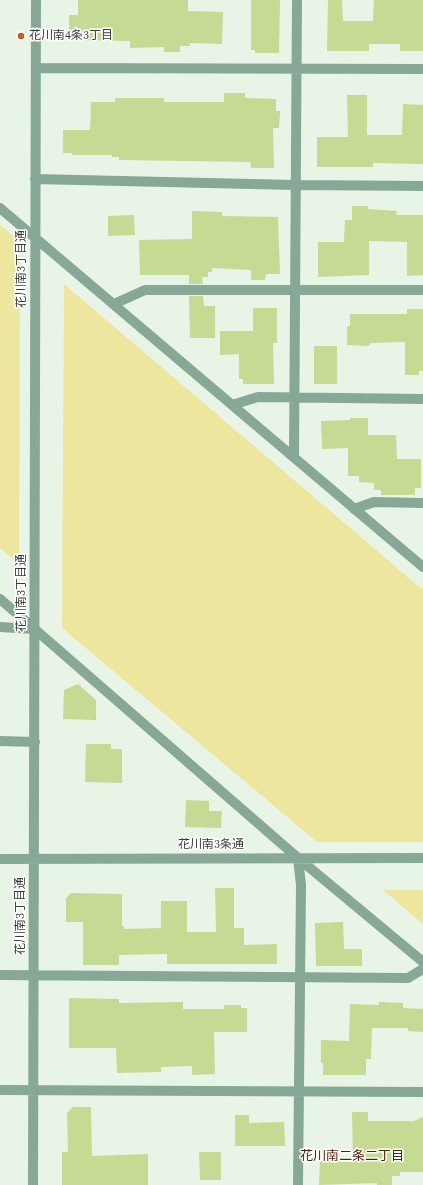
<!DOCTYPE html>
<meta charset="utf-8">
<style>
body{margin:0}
canvas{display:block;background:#e8f4e6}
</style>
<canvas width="423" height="1185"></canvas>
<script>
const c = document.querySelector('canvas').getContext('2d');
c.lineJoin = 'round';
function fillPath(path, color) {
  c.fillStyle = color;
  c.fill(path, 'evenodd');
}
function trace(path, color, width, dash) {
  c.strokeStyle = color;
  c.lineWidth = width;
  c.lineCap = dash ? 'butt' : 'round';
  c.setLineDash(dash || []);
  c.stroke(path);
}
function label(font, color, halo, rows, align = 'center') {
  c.font = font + ' "Source Serif 4","Noto Sans JP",serif';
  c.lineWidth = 3;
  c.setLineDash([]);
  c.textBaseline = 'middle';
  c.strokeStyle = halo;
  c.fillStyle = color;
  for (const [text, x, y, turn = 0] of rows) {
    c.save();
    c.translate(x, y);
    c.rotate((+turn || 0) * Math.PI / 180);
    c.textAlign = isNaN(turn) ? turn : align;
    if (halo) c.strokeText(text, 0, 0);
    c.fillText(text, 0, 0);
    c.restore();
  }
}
const green = new Path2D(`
 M 0,225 L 20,242 L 19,564 L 0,548 Z
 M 64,284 L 423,590 L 423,842 L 317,842 L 62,628 Z
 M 383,890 L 423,890 L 423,924 Z`);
const building = new Path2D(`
 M 78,0 L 188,0 L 188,11 L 223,12 L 222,44 L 190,43 L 190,46 L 180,46 L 180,52 L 164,52 L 164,47 L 130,48 L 130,41 L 69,40 L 69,15 L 78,15 Z
 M 251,0 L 280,0 L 279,53 L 255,53 L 255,50 L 251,50 Z
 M 328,0 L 342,0 L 343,21 L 373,21 L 374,0 L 423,0 L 423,51 L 400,51 L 400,44 L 369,44 L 369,51 L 327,51 Z
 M 224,93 L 245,93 L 245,98 L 276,99 L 276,111 L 280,111 L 279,128 L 273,128 L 274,168 L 251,168 L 250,162 L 119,160 L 119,157 L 112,157 L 112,155 L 72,155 L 72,153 L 63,153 L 63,130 L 90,130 L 91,102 L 115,102 L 115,98 L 164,98 L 164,102 L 224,102 Z
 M 347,95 L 367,95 L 367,135 L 402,135 L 403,104 L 423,105 L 423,164 L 373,163 L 373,167 L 317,167 L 317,137 L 348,137 Z
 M 352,206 L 368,206 L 368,209 L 397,211 L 396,215 L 423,215 L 423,275 L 407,276 L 407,242 L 369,241 L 369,275 L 318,277 L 318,242 L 344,242 L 345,220 L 352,220 Z
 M 192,211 L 222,212 L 222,216 L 278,217 L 280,274 L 266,274 L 265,280 L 251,280 L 251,270 L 212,268 L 212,272 L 208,272 L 208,277 L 202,277 L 203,284 L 189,284 L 189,275 L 140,275 L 139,240 L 192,239 Z
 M 134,215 L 135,235 L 108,236 L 108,216 Z
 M 189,296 L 203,296 L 204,306 L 215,306 L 215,338 L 190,338 Z
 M 253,308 L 277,308 L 277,343 L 273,343 L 274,384 L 243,384 L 243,379 L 239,379 L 239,354 L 220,355 L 220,331 L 253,331 Z
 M 407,309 L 423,309 L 423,371 L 419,371 L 419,375 L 405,375 L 405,342 L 370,343 L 369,346 L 347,345 L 347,326 L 350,326 L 350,314 L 407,314 Z
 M 314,346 L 337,346 L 337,384 L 314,384 Z
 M 350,418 L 368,418 L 368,435 L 396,435 L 397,459 L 421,459 L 421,488 L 415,488 L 415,495 L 381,495 L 381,490 L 374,490 L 374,483 L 359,482 L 359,476 L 348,476 L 348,448 L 322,449 L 321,421 L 350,420 Z
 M 78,684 L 96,700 L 96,720 L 63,719 L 64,690 Z
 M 86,744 L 111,744 L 111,749 L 122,749 L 122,783 L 85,782 Z
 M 186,800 L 209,801 L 209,811 L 222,811 L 221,828 L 185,827 Z
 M 215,888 L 234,888 L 234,928 L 244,928 L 244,945 L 277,944 L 277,964 L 167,964 L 167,954 L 119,955 L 119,965 L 83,965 L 83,922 L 66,922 L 66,898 L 71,893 L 122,894 L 122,926 L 124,926 L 124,929 L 161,928 L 161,901 L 187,901 L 187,932 L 216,932 Z
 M 343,922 L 344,949 L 362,949 L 362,966 L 316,966 L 315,923 Z
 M 69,998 L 119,999 L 119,1003 L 183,1002 L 183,1009 L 224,1009 L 224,1005 L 241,1005 L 241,1008 L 247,1008 L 247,1032 L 214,1032 L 215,1074 L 192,1075 L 192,1066 L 161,1067 L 161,1072 L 117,1073 L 116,1048 L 69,1048 Z
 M 379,1002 L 403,1003 L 403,1008 L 423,1009 L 423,1032 L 408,1031 L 408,1028 L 372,1028 L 371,1059 L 366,1059 L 366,1075 L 323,1075 L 323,1063 L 321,1063 L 321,1040 L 349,1041 L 350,1004 L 379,1005 Z
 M 73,1107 L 91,1107 L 92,1156 L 148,1154 L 148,1185 L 62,1185 L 62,1152 L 68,1152 L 67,1113 Z
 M 352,1112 L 368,1112 L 368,1121 L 414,1121 L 423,1117 L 423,1172 L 400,1172 L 400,1176 L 392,1176 L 392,1185 L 377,1185 L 377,1183 L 319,1185 L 320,1161 L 353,1162 Z
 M 235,1115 L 249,1115 L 249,1123 L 284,1122 L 285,1146 L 235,1146 Z
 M 199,1152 L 221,1152 L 221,1180 L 200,1180 Z`);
const minor = new Path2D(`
 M 36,68 L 423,69
 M 35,179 L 295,185 L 423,186
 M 0,208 L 423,567
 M 114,304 L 145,290 L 423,290
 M 232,405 L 258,397 L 423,399
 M 294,457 L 297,0
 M 354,509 L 374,502 L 423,503
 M 0,599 L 298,858 L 423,962
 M 0,627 L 35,629
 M 0,741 L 35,742
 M 0,859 L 423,858
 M 0,975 L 408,978 L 423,969
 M 0,1090 L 423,1092
 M 33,1185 L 36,0
 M 298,1185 L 301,885 L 298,858`);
const markers = [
 [21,36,4,"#c35d2e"]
];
const poiNames = [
 ["花川南4条3丁目",29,36]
];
const streetNames = [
 ["花川南3丁目通",22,269,-90],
 ["花川南3丁目通",22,593,-90],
 ["花川南3条通",211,845],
 ["花川南3丁目通",21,916,-90]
];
const neighbourhoodNames = [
 ["花川南二条二丁目",352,1157]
];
fillPath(green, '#eee69e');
fillPath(building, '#c5db93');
trace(minor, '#88a897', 10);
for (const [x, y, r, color] of markers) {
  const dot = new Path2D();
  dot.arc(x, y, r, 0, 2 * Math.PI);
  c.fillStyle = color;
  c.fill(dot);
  trace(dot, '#fff', 1.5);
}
label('12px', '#393d38', '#fff', poiNames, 'left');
label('12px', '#393d38', '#fff', streetNames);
label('13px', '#502008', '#fff', neighbourhoodNames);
</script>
